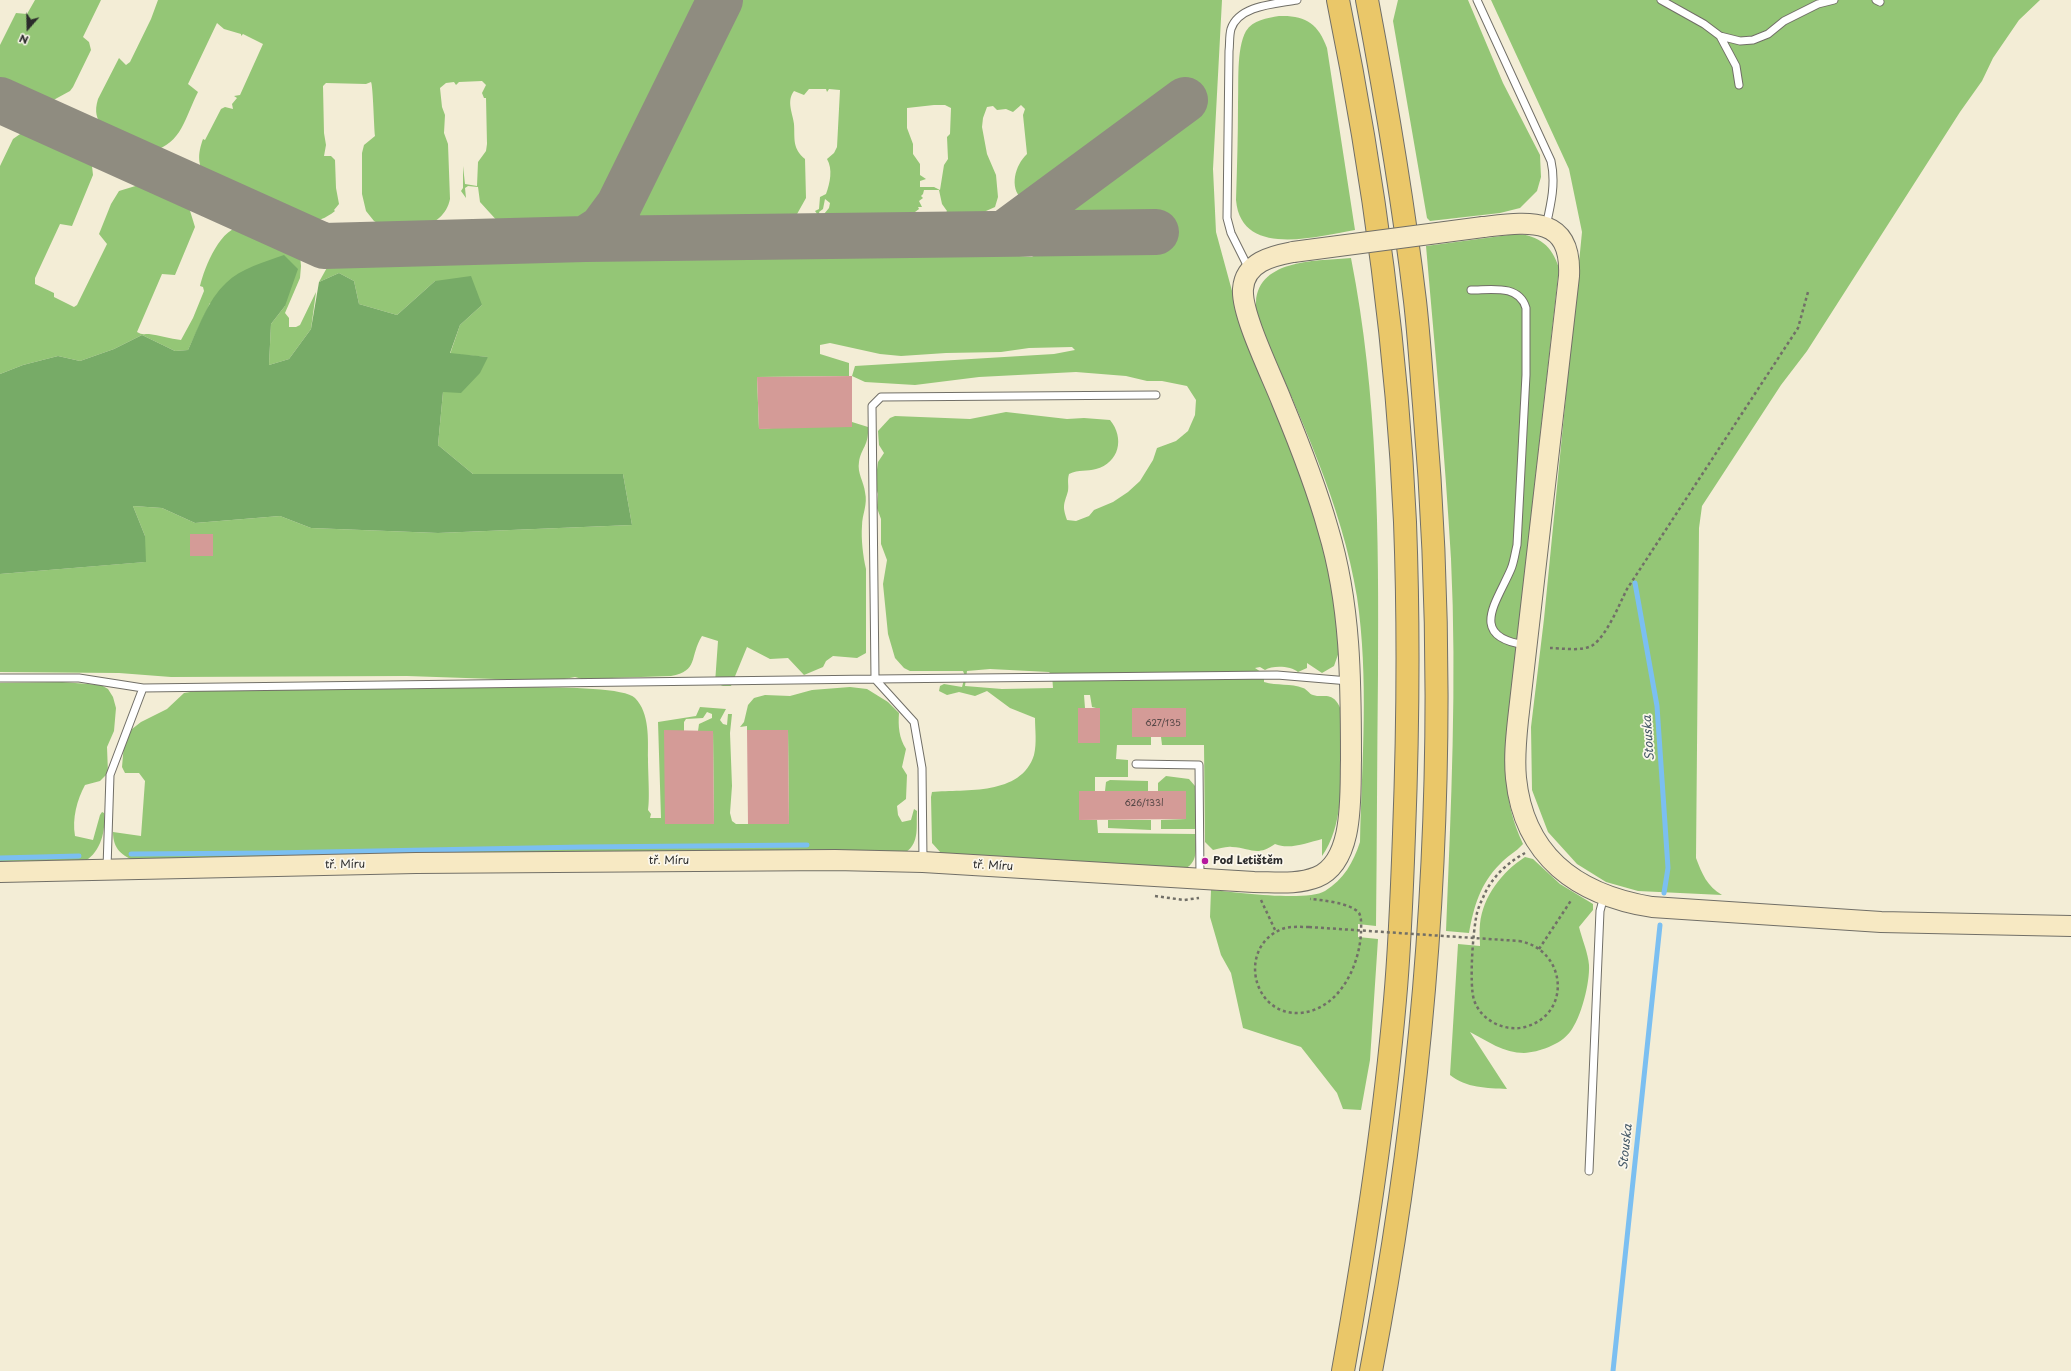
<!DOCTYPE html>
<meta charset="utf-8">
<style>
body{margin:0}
#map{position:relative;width:2071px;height:1371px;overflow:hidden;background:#f3edd6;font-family:"Playpen Sans",sans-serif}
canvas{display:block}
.north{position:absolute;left:8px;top:8px;width:40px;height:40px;-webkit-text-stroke:3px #fbf7ec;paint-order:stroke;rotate:200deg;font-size:11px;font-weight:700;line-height:16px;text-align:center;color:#2b2b2b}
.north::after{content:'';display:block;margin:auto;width:14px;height:18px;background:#2b2b2b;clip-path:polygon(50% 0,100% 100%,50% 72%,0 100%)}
</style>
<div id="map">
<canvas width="2071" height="1371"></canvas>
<div class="north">N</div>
</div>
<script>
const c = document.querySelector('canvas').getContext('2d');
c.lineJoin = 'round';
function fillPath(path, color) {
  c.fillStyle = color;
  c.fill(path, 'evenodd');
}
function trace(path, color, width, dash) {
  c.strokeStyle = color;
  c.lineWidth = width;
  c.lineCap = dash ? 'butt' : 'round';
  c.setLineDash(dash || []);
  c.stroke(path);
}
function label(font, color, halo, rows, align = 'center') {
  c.font = font + ' "Playpen Sans",sans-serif';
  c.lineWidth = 3.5;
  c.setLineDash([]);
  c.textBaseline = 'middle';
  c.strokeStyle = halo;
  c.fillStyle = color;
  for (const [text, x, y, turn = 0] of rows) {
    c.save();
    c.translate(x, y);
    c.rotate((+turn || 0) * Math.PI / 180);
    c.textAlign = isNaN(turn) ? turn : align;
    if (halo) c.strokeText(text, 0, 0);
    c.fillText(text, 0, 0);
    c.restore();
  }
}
const green = new Path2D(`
 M 35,0 L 101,0 L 83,37 L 89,42 L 91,50 L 73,87 L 70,91 L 48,103 L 7,84 L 0,78 L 0,45 L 16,13 L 27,14 Z
 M 158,0 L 707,0 L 622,173 L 618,177 L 612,192 L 614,194 L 597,211 L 576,225 L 507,228 L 500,224 L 480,202 L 478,187 L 468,186 L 465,188 L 466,198 L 461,191 L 463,188 L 463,166 L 465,184 L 477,186 L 478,162 L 486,151 L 487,144 L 486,98 L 484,98 L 482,93 L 486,85 L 482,81 L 459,82 L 456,85 L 454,82 L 446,83 L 440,88 L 442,107 L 445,115 L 444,133 L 448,144 L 450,199 C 447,214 435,225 419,226 L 417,229 L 414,226 L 381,225 L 374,221 L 366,211 L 362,194 L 362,153 L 364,145 L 375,136 C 374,128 373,85 371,82 L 366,84 L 326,83 L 323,86 L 324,133 L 326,145 L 324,156 L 331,156 L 335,160 L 336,188 L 339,204 L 334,210 L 335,211 C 312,229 299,220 275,211 L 273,214 L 261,204 L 224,186 L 222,187 C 218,183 214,181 209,178 C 196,167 198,153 203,139 L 205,140 L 221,109 L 225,107 L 233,109 L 232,104 L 237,98 L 234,96 L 240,95 L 263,44 L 243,34 L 241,36 L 241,34 L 224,29 L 217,23 L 188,84 L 198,92 C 185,117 182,144 152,151 L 152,154 L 148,149 C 141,148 135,144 128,140 C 109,131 90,125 98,99 L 119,58 L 126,65 L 130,62 L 151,19 Z
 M 734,0 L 1222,0 L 1213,169 L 1216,232 L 1238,313 L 1299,471 L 1320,533 L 1332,585 L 1340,649 L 1334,666 L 1322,673 L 1307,663 L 1307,668 L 1298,672 C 1291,666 1273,665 1265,670 L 1260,667 L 1255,668 L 1264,674 L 1264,682 C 1277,686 1291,683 1303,688 C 1307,689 1309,694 1313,695 C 1321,698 1329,693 1336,701 C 1346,712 1342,735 1342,749 C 1341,783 1343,827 1322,856 L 1322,839 C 1307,843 1289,850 1275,844 C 1257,857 1251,848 1232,847 C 1226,846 1219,849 1213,850 L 1205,842 L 1204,745 L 1162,745 L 1161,737 L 1186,736 L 1186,708 L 1132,708 L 1151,737 L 1151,745 L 1117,745 L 1116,759 L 1128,760 L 1128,777 L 1095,777 L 1095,791 L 1079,792 L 1079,820 L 1097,820 L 1098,833 L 1195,834 C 1196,848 1199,864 1182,870 L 951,855 L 941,853 L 932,843 L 931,797 L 932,792 C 966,789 1021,796 1034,755 C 1037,743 1035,730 1035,718 L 1010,708 L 987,691 L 975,696 L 959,692 L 947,695 L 939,691 L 940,686 L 944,684 L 962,687 L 965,676 L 963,671 L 910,671 L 904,668 L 895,658 L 888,634 L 883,584 L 887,560 L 881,544 L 881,519 L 877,508 L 878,494 L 875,485 L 878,462 L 884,453 L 879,445 L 878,431 L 890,418 L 895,416 L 970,419 L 1006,412 L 1067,419 L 1084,418 L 1110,420 C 1125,438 1119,463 1096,469 C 1087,472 1079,469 1069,474 C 1067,481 1069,485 1068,491 C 1064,505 1062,505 1067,520 L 1076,521 L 1089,516 L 1094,510 L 1113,502 L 1128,492 L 1140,481 L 1153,460 L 1157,448 L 1176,441 L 1188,431 L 1195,415 L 1196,400 L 1187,386 L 1162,381 L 1147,381 L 1126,376 L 1076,372 L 979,377 L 915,385 L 865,382 L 852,376 L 855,366 L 1054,354 L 1075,350 L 1072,347 L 1029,348 L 1001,352 L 946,353 L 901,356 L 880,354 L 830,343 L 820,345 L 820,354 L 849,363 L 849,376 L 757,377 L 759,429 L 852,422 L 868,427 C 869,446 861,448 859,462 C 857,473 864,482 865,492 C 868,505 862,514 862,526 C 861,539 863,556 866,569 L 866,653 L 857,658 L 833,656 L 826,661 L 823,667 L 804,675 L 788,658 L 770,659 L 747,647 L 731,686 L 723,686 L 715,683 L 718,641 L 702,636 C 689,657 699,671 671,676 L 582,679 L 575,677 L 554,681 L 407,676 L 171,677 L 119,673 L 0,672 L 0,574 L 145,562 L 145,536 L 133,506 L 162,508 L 195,523 L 280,516 L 311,528 L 438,533 L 632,525 L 623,474 L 473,474 L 438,445 L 443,392 L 488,357 L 450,354 L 460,325 L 482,305 L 435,281 L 397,315 L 359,304 L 354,281 L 339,273 L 319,282 L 329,264 L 333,261 L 333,258 L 397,251 L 497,253 L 642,250 L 715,252 L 792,248 L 816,241 L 829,246 L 851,242 L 853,239 L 944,236 L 972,241 L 1001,251 L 1014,250 L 1019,256 L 1032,257 L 1040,251 L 1076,247 L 1150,244 L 1155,241 L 1159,228 L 1152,223 C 1119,231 1073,228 1039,221 L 1168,131 L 1178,118 L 1184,105 L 1175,92 L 1129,125 L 1131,128 L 1133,127 L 1133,130 L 1127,136 L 1122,130 L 1115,134 L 1058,176 L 1022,199 C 1009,188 1015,165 1027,154 L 1023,115 L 1025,109 L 1021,105 L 1013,112 L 1006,109 L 997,110 L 993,106 L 987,107 L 983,118 L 982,127 L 987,154 L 996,175 L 998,197 L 995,207 L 986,211 L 980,219 L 981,224 L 968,221 L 967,224 L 952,213 L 941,220 L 941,223 L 938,220 L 920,222 L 911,219 L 905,222 L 894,221 L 891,223 C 878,221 862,222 847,221 L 844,226 L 840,228 L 841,220 L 834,214 L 824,229 L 823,228 L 828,219 L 822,222 L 825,218 L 824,214 L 829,208 L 830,203 L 825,199 L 823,209 L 819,212 L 821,219 L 815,211 L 819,209 L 820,197 L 826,194 C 830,183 833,169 827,159 L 834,153 L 837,147 L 840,90 L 829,89 L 827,92 L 826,89 L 809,89 L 804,95 L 794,91 C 786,101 793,114 794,124 C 795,139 792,148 805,159 L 806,198 L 792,223 C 778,225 763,225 750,223 L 748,228 L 744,224 L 713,225 L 710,232 C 697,226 675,218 663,231 L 663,226 L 657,226 L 638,216 L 635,206 L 638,195 L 676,123 L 709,52 L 712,42 L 715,40 ZM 934,105 L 945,105 L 951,108 L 950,134 L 947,137 L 948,159 L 944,165 L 940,190 L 934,187 L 920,187 L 920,181 L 926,179 L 920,175 L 920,164 L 913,154 L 913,144 L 907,128 L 907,108 ZM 924,190 L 939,190 L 942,204 L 947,211 C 942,220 927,223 918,219 L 915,212 L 919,209 L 918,207 L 922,207 L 919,201 L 923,198 L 921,196 L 923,194 ZM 990,669 L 1049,672 L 1052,675 L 1053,688 L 1002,689 L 965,686 L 967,671 ZM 1084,695 L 1090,695 L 1092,707 L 1100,709 L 1100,743 L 1078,742 L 1085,708 Z
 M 1398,0 L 1468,0 L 1503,83 L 1540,155 L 1541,177 L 1537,191 L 1520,208 L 1500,213 L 1430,221 L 1427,218 L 1393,21 Z
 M 1491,0 L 2040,0 L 2019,20 L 1993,58 L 1982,81 L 1960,112 L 1807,351 L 1781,385 L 1702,506 L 1699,528 L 1696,858 C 1702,874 1707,886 1722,895 L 1638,891 L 1606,882 L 1577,864 L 1548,832 L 1532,790 L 1531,727 L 1544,619 L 1582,232 L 1569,169 Z
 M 1279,16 C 1305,15 1318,23 1327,48 L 1355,230 C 1318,236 1241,259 1236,200 C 1237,168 1238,136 1238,104 C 1239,84 1236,49 1246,31 C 1253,20 1267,18 1279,16 Z
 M 30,127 L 86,153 L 92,166 L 93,175 L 72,226 L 60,224 L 35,278 L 35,284 L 54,293 L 54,297 L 74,307 L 77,305 L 107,244 L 99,234 L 111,204 L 119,191 L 142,184 L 145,177 L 146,180 L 187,201 L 195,227 L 175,275 L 162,274 L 137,332 C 142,335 143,334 149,334 C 159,335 170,339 181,340 L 193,318 L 204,291 L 203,287 L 200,286 C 205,266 222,222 248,226 L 291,246 L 300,255 L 301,266 L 300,278 L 285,313 L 289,318 L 289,327 L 296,327 L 300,325 L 316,292 L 311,329 L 289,359 L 269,365 L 271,324 L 285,306 L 210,303 L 188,350 L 175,351 L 142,335 L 114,349 L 80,361 L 58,356 L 23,365 L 0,374 L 0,166 L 13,139 Z
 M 1516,234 C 1539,235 1552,246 1559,268 L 1508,720 C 1506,769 1502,798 1523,844 C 1516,852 1507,856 1500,864 C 1480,884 1474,906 1469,933 L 1446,931 C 1451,808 1457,683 1451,559 C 1445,454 1435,350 1426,246 Z
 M 1351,258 C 1378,395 1379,535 1378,674 C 1377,758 1377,842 1376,926 L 1358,924 L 1358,937 L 1378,939 L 1370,1060 L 1361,1110 L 1343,1109 L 1337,1093 L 1301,1047 L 1243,1028 L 1231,973 L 1221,955 L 1210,917 L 1211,890 C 1235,892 1306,902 1325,891 C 1344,879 1353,863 1360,842 C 1362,761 1369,678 1357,597 C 1342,504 1299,415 1262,329 C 1259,320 1255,311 1256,302 C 1259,258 1319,261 1351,258 Z
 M 62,682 L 101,685 L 108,689 L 113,697 L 116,708 L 114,731 L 107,747 L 108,773 L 100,781 L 85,785 C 77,800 72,818 75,836 L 93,840 L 100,815 L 102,812 L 104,813 C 106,830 101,852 85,861 L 0,864 L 0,683 Z
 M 491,687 C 517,688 622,684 635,698 C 650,713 648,740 648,759 C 648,773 650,799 648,810 L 651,814 L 650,818 L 661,818 L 658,722 L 696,716 L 700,707 L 726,709 L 720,720 L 723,724 L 727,725 L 728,714 L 732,714 L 730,733 L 732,786 L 730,813 L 732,821 L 736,824 L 789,824 L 788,730 L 747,730 L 747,726 L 740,727 L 744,722 L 748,705 L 754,698 L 765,695 L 790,696 L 812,690 L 850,687 L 867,689 L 888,702 L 899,713 C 898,726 899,738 906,749 L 902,767 L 907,775 L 906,799 L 897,806 L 898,815 L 902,822 L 911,820 L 914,809 L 917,811 C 916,825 920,843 906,852 L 136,861 C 122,856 113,849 113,832 L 141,836 L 145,781 L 139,773 L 125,773 L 122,767 L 124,744 L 132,729 L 141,722 L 167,709 L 184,693 L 196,691 ZM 707,712 L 712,714 L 712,718 L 699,724 L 698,731 L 713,731 L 714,824 L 666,824 L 684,731 L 684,722 L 686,719 L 703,718 Z
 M 1166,776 L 1189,779 L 1195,786 L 1195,829 L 1161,829 L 1161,820 L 1186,819 L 1186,791 L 1158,791 L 1158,783 Z
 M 1110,780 L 1148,781 L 1148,791 L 1105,791 L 1106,782 Z
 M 1108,820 L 1151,820 L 1151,830 L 1108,828 Z
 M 1525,857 L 1533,859 L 1560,884 L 1593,904 L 1593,910 L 1579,927 C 1582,939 1588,953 1589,965 C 1590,983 1581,1018 1570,1032 C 1560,1045 1539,1052 1524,1053 C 1504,1053 1487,1041 1470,1032 L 1507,1089 C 1487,1088 1466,1088 1450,1075 L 1458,944 L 1480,946 C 1480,939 1479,931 1480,924 C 1483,896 1502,872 1525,857 Z`);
const forest = new Path2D(`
 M 284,255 L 298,269 L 285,306 L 271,324 L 269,365 L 289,359 L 311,329 L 319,282 L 339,273 L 354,281 L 359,304 L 397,315 L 435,281 L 471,276 L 482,305 L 460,325 L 450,353 L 488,357 L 480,373 L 461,393 L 443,392 L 438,445 L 473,474 L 623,474 L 632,525 L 438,533 L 311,528 L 280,516 L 195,523 L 162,508 L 133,506 L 145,536 L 146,562 L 0,574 L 0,374 L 23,365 L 58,356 L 80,361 L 114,349 L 142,335 L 175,351 L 188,350 C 199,327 207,301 226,283 C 241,268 265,262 284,255 Z`);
const stream = new Path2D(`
 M 1635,583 L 1657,706 L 1668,868 L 1664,893
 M 131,854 L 271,853 L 583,847 L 807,845
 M 0,858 L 79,856
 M 1613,1371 L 1660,925`);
const taxiway = new Path2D(`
 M 0,100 L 324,246 L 585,239 L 602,228 L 619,205 L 720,0
 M 1006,232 L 1185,100
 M 585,239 L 1156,232`);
const building = new Path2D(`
 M 852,376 L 852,427 L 759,429 L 757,377 Z
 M 190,534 L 213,534 L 213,556 L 190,556 Z
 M 1078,708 L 1100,708 L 1100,743 L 1078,743 Z
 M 1132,708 L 1186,708 L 1186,737 L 1132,737 Z
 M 664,730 L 713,731 L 714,824 L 665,824 Z
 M 747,730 L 788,730 L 789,824 L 748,824 Z
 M 1079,791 L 1186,791 L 1186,819 L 1079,820 Z`);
const path = new Path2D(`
 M 1550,648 C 1562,648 1582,652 1593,645 C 1607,635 1619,605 1627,589 L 1798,328 L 1808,292
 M 1155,896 L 1184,900 L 1199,898
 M 1261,900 L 1276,932
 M 1309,927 C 1300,927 1290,926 1282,929 C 1237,947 1252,1016 1300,1013 C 1338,1010 1359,968 1361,933 C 1361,927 1362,918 1359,913 C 1351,903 1322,900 1310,899
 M 1519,941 C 1566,949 1573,1014 1525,1027 C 1505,1032 1481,1021 1474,1000 C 1469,984 1473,930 1477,913 C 1479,905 1483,898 1486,891 C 1495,874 1509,862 1525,853
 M 1539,949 L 1572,899`);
const service = new Path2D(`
 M 1477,0 L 1551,161 C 1556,183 1551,204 1546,226
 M 1661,0 L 1704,24 L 1720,36 L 1740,41 L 1753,40 L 1768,34 L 1784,21 L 1818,4 L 1834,0
 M 1876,0 L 1880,2
 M 1720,36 L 1736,66 L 1739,85
 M 1249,269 L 1231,233 L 1227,218 L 1229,51 C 1230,44 1229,36 1231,29 C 1239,5 1276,4 1297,0
 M 1471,290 C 1491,290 1519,284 1526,308 L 1526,375 L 1517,545 C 1515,553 1514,562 1511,569 C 1497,602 1467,637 1526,645
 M 0,678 L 79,678 L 143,688 L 875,679 L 872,406 L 881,397 L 1156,395
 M 1136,764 L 1199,765 L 1200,877
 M 923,860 L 922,768 L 914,722 L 875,679 L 1277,675 L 1349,681
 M 107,868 L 110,775 L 143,688
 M 1589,1171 L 1600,911 L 1604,896`);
const secondary = new Path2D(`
 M 1483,227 C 1527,222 1572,214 1569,276 L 1518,720 C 1516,739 1514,758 1516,778 C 1524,857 1578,895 1652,907 L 1881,922 L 2071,926
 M 0,872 L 416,863 L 835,860 L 923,862 L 1254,882 C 1275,882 1297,885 1317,877 C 1355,861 1350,794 1351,760 C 1351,682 1351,605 1328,529 C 1316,486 1299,443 1282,402 C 1272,376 1241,314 1243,289 C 1245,262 1272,256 1293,252`);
const motorway = new Path2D(`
 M 1338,0 C 1373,172 1397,347 1405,522 C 1409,626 1408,730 1404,834 C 1402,890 1400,945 1395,1000 C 1384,1125 1365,1248 1343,1371
 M 1367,0 C 1386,100 1403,200 1415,301 C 1419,336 1421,370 1424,405 C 1452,727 1432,1053 1371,1371`);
const pathBridge = new Path2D(`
 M 1309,927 L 1519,941`);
const secondaryBridge = new Path2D(`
 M 1293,252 L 1483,227`);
const markers = [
 [1205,861,4,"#b5179e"]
];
const numberNames = [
 ["627/135",1163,724],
 ["626/133l",1144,804]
];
const streetNames = [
 ["tř. Míru",669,861],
 ["tř. Míru",345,865,-1],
 ["tř. Míru",993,866,3]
];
const poiNames = [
 ["Pod Letištěm",1213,861]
];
const waterNames = [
 ["Stouska",1649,738,-94],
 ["Stouska",1626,1147,-84]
];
fillPath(green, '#94c676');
fillPath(forest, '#77ab67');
trace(stream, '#7bbff1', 5);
trace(taxiway, '#8f8c80', 46);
fillPath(building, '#d49b97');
trace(service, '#716f67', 9);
trace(secondary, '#716f67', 22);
trace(motorway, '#716f67', 24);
trace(path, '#716f67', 2.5, [3, 3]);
trace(service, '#fff', 7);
trace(secondary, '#f7e9c3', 20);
trace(motorway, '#eac769', 22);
trace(secondaryBridge, '#716f67', 22, []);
trace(pathBridge, '#716f67', 2.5, [3, 3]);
trace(secondaryBridge, '#f7e9c3', 20);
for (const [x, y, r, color] of markers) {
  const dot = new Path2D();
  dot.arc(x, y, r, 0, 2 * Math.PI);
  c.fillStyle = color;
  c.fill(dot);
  trace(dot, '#fbf7ec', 1.5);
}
label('9px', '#554746', null, numberNames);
label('11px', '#2b2b2b', '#fbf7ec', streetNames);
label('bold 11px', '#2b2b2b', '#fbf7ec', poiNames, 'left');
label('italic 12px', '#435766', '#fbf7ec', waterNames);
</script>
